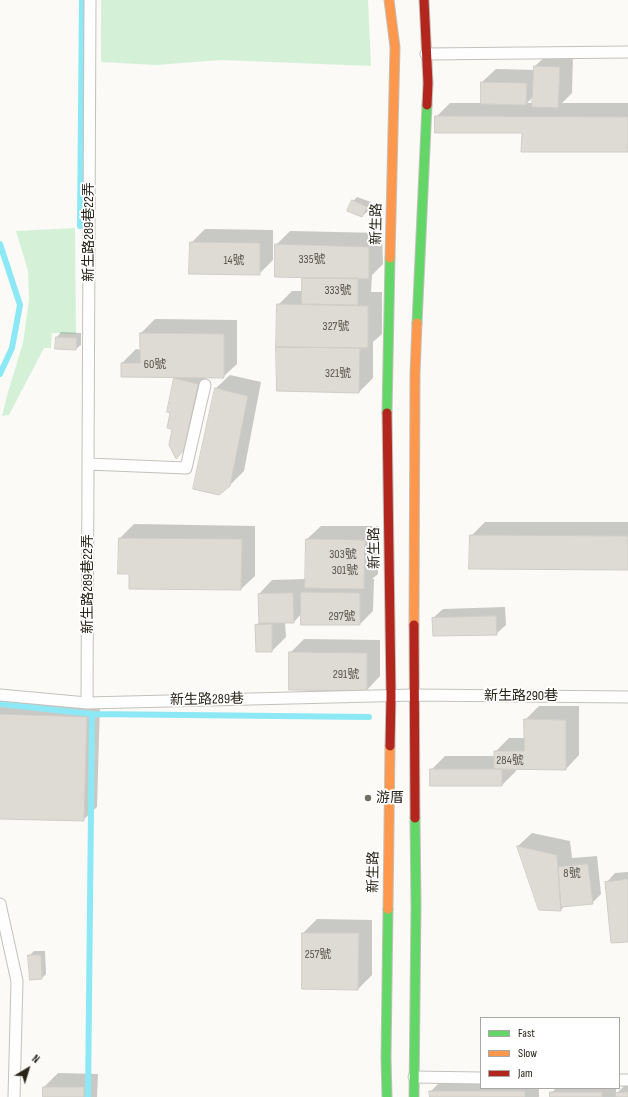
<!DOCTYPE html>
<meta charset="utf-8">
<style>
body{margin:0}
#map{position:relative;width:628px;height:1097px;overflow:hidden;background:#fbfaf7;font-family:"Sofia Sans Condensed",sans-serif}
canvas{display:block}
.legend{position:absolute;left:480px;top:1017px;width:140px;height:72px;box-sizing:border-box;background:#fff;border:1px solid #a9a7a3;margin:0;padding:5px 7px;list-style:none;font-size:12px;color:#282418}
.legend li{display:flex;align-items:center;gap:8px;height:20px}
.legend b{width:20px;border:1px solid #a9a7a3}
.north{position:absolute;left:8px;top:1049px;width:40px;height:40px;-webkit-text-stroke:3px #fff;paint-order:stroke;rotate:38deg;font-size:11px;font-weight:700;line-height:16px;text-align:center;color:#282418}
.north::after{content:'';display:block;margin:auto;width:14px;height:18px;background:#282418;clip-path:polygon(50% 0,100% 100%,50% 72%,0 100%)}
</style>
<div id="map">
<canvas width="628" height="1097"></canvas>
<ul class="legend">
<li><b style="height:5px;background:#63d668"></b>Fast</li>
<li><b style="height:5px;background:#ff974d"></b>Slow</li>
<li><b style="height:5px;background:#b3261e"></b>Jam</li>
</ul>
<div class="north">N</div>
</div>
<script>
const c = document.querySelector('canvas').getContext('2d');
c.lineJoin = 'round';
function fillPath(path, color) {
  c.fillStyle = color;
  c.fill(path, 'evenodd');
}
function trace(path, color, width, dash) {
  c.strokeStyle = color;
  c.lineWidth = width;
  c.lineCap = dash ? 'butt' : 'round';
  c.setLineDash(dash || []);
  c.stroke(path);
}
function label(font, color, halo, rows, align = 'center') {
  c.font = font + ' "Sofia Sans Condensed","Noto Sans TC",sans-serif';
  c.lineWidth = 3.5;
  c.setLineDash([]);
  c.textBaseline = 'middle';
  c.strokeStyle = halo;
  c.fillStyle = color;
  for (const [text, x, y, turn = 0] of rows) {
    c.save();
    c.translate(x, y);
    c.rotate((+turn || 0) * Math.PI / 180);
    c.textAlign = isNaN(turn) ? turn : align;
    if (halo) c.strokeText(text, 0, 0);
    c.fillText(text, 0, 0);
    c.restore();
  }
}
const green = new Path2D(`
 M 101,0 L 368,0 L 371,66 L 221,60 L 156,65 L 101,62 Z
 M 75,228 L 76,334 L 52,333 L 51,348 L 44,348 L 9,415 L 2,416 L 8,392 L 23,343 L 29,300 L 28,271 L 16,231 Z`);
const shadow = new Path2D(`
 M 549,53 L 573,54 L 572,93 L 562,103 L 628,103 L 628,151 L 436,117 L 450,103 L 482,103 L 482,82 L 496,69 L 535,70 L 535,66 ZM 534,96 L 533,103 L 527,103 Z
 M 357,197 L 371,202 L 367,212 L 362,216 L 353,201 Z
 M 205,229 L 273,230 L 273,260 L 259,274 L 191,243 Z
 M 290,231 L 382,233 L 383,264 L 372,275 L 371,292 L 382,292 L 382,334 L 373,342 L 373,378 L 359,392 L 278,390 L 278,305 L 292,291 L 303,291 L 303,277 L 276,245 Z
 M 155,319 L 237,320 L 237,364 L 223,377 L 206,377 L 193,440 L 176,458 L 173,428 L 175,379 L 177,377 L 122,363 L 136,349 L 141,350 L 141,333 Z
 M 61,332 L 81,333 L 81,345 L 76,349 L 56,348 L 57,337 Z
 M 230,375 L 261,382 L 244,471 L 230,485 L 216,388 Z
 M 485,522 L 628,522 L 628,569 L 471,536 Z
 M 134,524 L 255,526 L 255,576 L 241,589 L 130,573 L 120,538 Z
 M 321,526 L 378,526 L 378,574 L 372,579 L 374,579 L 373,611 L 360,624 L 302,613 L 294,622 L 285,622 L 286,637 L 272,651 L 257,651 L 256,625 L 260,622 L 259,594 L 272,580 L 306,579 L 307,539 Z
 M 505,607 L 506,625 L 496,634 L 434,635 L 433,618 L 443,609 Z
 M 304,639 L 380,640 L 380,676 L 367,690 L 290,653 Z
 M 0,700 L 100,704 L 97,807 L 83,820 L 0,818 Z
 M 539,706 L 579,706 L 579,755 L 566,769 L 516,768 L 516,771 L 502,785 L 431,770 L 445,756 L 495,756 L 495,752 L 509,738 L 525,738 L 525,720 Z
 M 532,833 L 570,841 L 572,858 L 597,856 L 601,894 L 592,903 L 565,905 L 561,910 L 540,909 L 518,846 Z
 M 628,872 L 628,879 L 615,881 L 615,883 L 628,881 L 628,941 L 606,883 L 615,873 Z
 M 317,919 L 372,920 L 372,975 L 358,989 L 303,933 Z
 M 34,951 L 45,951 L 46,974 L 42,978 L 29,956 Z
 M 58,1073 L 98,1074 L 97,1097 L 44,1097 L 44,1087 Z
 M 444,1078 L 481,1078 L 481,1088 L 539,1088 L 539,1097 L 431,1097 L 430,1092 Z
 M 628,1082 L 628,1097 L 551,1097 L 551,1093 L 556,1088 L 616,1088 L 616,1094 Z`);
const stream = new Path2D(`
 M 80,226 L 82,0
 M 0,244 L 20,305 L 12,348 L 0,374
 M 0,704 L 92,714
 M 88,1097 L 92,714 L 369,717`);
const building = new Path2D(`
 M 534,66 L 560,67 L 558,108 L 532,107 Z
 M 481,82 L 527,83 L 526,105 L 481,104 Z
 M 435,116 L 628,117 L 628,152 L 521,152 L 522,133 L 435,133 Z
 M 352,200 L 367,207 L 362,217 L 347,211 Z
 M 190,242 L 260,243 L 260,275 L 189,274 Z
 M 275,244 L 369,247 L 369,279 L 275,277 Z
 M 302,278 L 358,278 L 358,305 L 302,304 Z
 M 277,304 L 368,306 L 368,348 L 276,347 Z
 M 140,333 L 224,334 L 224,378 L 121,377 L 121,363 L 140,363 Z
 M 56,337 L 77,338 L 76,350 L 55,349 Z
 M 276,347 L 360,348 L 359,393 L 277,391 Z
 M 174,378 L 198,384 L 184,450 L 176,459 L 169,445 L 172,429 L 167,428 L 170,413 L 167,412 Z
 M 215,388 L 248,396 L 230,486 L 219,495 L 193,489 Z
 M 470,535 L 628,536 L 628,570 L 469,569 Z
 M 119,538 L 242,539 L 241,590 L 129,589 L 129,574 L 118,574 Z
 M 306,539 L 365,540 L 364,589 L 305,588 Z
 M 301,592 L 360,593 L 360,625 L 301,625 Z
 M 293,593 L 294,623 L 259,623 L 258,594 Z
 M 496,616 L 497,635 L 433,636 L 432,618 Z
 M 272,624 L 272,652 L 256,652 L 255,625 Z
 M 289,652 L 367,653 L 367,691 L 289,690 Z
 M 0,714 L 87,717 L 84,821 L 0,819 Z
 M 524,719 L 566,720 L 566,770 L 494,769 L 494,751 L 524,751 Z
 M 430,769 L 502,769 L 502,786 L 430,786 Z
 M 517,846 L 557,855 L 561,911 L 539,910 Z
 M 588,864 L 593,904 L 561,907 L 558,867 Z
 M 628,880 L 628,942 L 611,943 L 605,882 Z
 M 302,933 L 359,933 L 358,990 L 302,989 Z
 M 28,955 L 41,955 L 42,979 L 30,980 Z
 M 43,1087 L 84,1087 L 84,1097 L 43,1097 Z
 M 429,1091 L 525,1091 L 525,1097 L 430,1097 Z
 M 550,1092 L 602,1092 L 602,1097 L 550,1097 Z
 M 628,1092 L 628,1097 L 616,1097 L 615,1093 Z`);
const lane = new Path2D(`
 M 426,54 L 628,52
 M 88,464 L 186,468 L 205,385
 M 0,695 L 87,703 L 414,695 L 628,697
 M 87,703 L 90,0
 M 0,904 L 17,981 L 14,1097
 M 414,1077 L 481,1078
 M 619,1080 L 628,1080`);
const fast = new Path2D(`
 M 417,323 L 427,105
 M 387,413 L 390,258
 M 387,1097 L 386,1058 L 388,909
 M 414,1097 L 416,905 L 415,818`);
const slow = new Path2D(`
 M 389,0 L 395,47 L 390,258
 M 414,625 L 415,374 L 417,323
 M 388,909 L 390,746`);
const jam = new Path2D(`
 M 424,0 L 428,83 L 427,105
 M 387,413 L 391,696 L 390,746
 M 414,625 L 415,818`);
const markers = [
 [368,798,4,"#726f66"]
];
const numberNames = [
 ["335號",312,260],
 ["14號",234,261],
 ["333號",338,291],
 ["327號",336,327],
 ["60號",155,365],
 ["321號",338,374],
 ["303號",343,555],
 ["301號",345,571],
 ["297號",342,617],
 ["291號",346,675],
 ["284號",510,761],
 ["8號",572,874],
 ["257號",318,955]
];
const streetNames = [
 ["新生路",377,224,-89],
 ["新生路289巷22弄",89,232,-90],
 ["新生路",375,548,-91],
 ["新生路289巷22弄",88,584,-90],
 ["新生路290巷",521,696],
 ["新生路289巷",207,700,-1],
 ["新生路",374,872,-89]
];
const poiNames = [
 ["游厝",376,798]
];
fillPath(green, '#d4f1d7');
fillPath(shadow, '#0003');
trace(stream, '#8ce8f4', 6);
fillPath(building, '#dedbd4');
trace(building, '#d0cdc6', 1);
trace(lane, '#c3c1ba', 13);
trace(fast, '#c3c1ba', 11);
trace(slow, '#c3c1ba', 11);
trace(jam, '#c3c1ba', 11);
trace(lane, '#fefefe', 11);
trace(fast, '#63d668', 9);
trace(slow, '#ff974d', 9);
trace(jam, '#b3261e', 9);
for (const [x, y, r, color] of markers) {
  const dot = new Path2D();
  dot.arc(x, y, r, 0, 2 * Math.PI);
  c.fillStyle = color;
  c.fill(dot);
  trace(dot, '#fff', 1.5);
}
label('12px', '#565247', null, numberNames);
label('14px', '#282418', '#fff', streetNames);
label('14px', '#282418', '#fff', poiNames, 'left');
</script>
